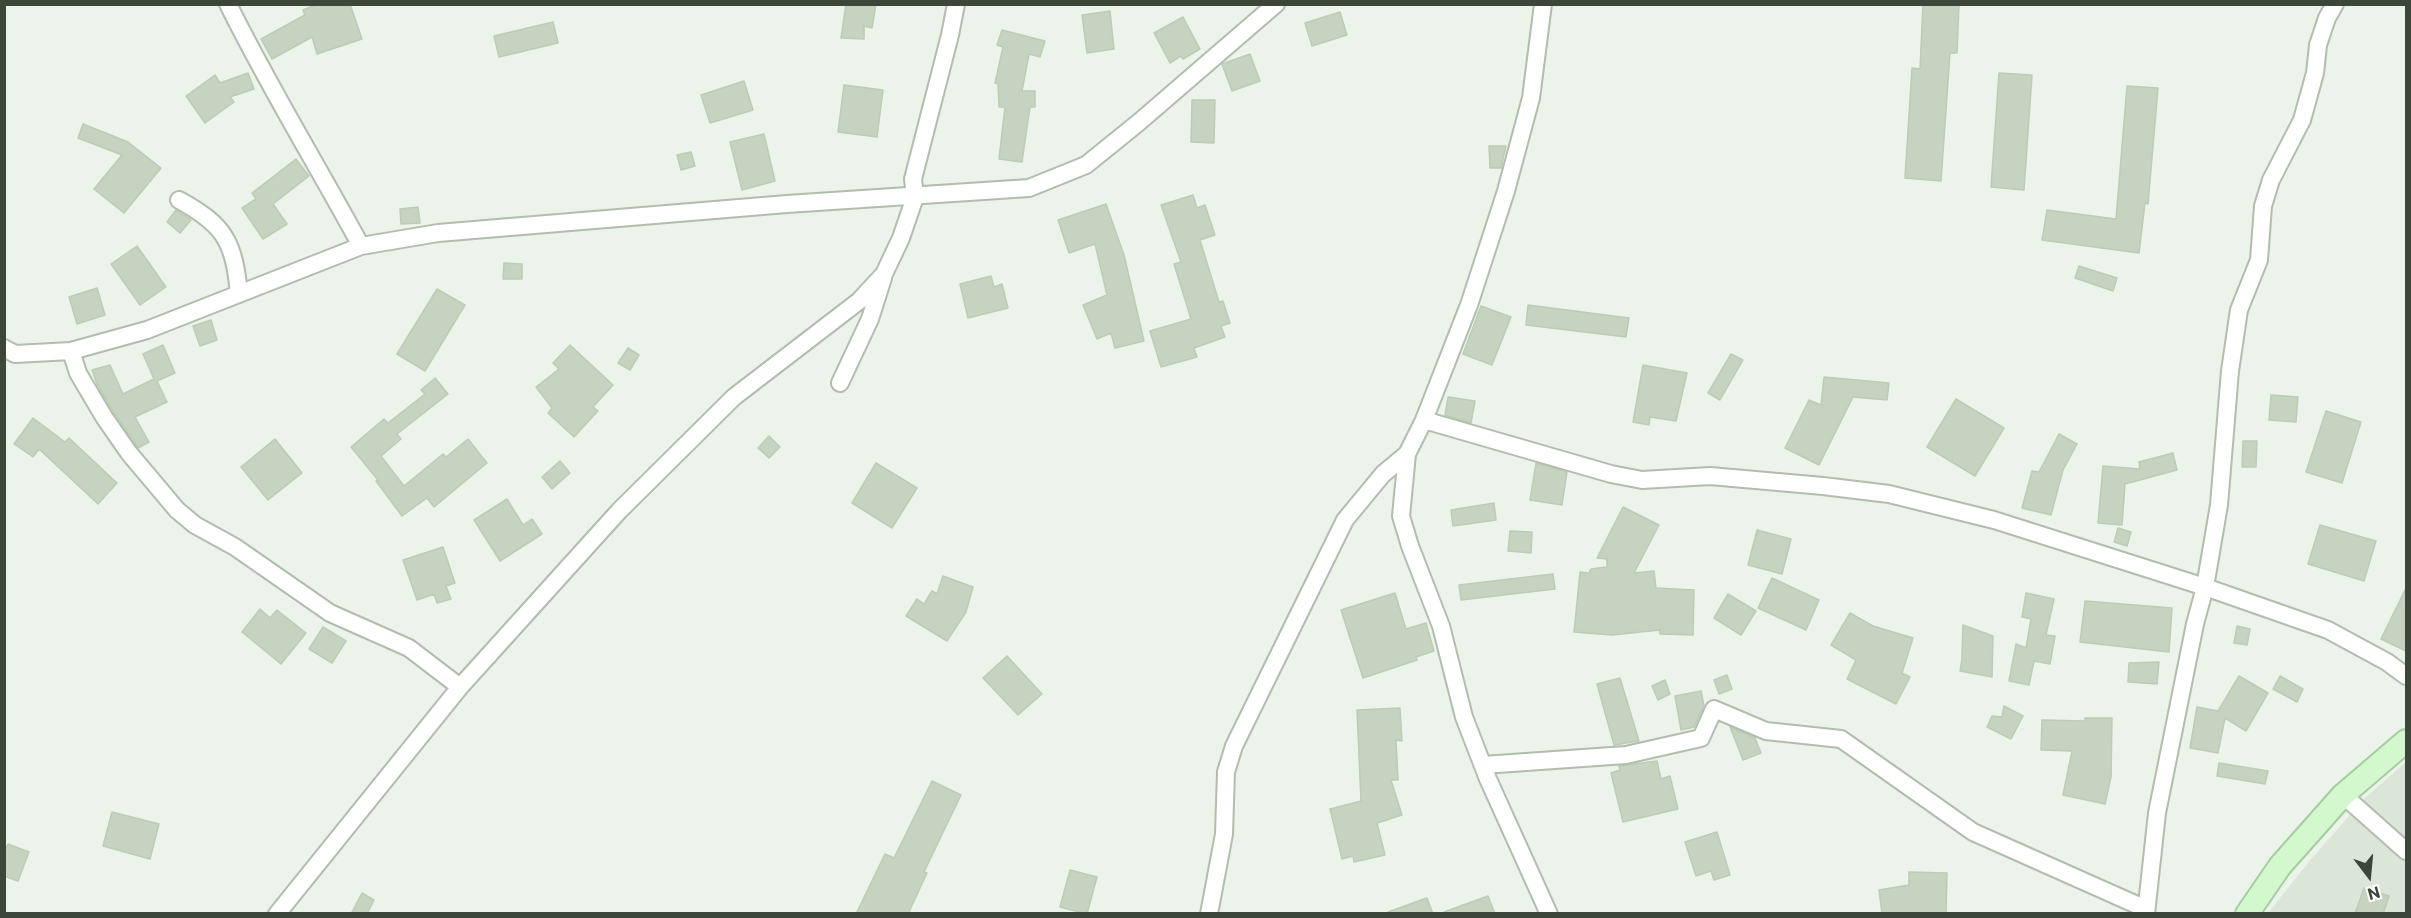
<!DOCTYPE html>
<style>
body{margin:0}
#map{position:relative;width:2411px;height:918px;overflow:hidden;background:#ebf3ea;font-family:Commissioner,sans-serif}
canvas{display:block}
.frame{position:absolute;inset:0;border:6px solid #3c4639;pointer-events:none}
.north{position:absolute;left:2339px;top:846px;width:60px;height:60px;-webkit-text-stroke:4px #fff;paint-order:stroke;rotate:164deg;font-size:16px;font-weight:700;line-height:24px;text-align:center;color:#3c4639}
.north::after{content:'';display:block;margin:auto;width:21px;height:27px;background:#3c4639;clip-path:polygon(50% 0,100% 100%,50% 72%,0 100%)}
</style>
<div id="map">
<canvas width="2411" height="918"></canvas>
<div class="frame"></div>
<div class="north">N</div>
</div>
<script>
const c = document.querySelector('canvas').getContext('2d');
c.lineJoin = 'round';
function fillPath(path, color) {
  c.fillStyle = color;
  c.fill(path, 'evenodd');
}
function trace(path, color, width, dash) {
  c.strokeStyle = color;
  c.lineWidth = width;
  c.lineCap = dash ? 'butt' : 'round';
  c.setLineDash(dash || []);
  c.stroke(path);
}
const residential = new Path2D(`
 M 2406,762 L 2406,913 L 2267,914 L 2312,858 L 2365,798 Z`);
const building = new Path2D(`
 M 318,4 L 350,4 L 362,39 L 317,54 L 312,37 L 272,59 L 261,39 L 305,15 L 303,10 Z
 M 846,4 L 876,4 L 872,28 L 864,26 L 864,39 L 841,38 Z
 M 1923,4 L 1959,4 L 1957,53 L 1950,53 L 1941,181 L 1905,178 L 1912,68 L 1920,69 Z
 M 1110,11 L 1114,49 L 1087,53 L 1082,15 Z
 M 1340,12 L 1347,35 L 1312,46 L 1305,23 Z
 M 1183,17 L 1200,49 L 1183,59 L 1181,56 L 1170,63 L 1154,33 Z
 M 553,22 L 558,43 L 499,57 L 494,36 Z
 M 1002,30 L 1045,41 L 1040,57 L 1029,54 L 1022,91 L 1035,91 L 1035,107 L 1030,107 L 1022,162 L 999,159 L 1005,107 L 999,107 L 998,84 L 995,83 L 1003,47 L 997,45 Z
 M 1250,54 L 1260,81 L 1232,91 L 1222,64 Z
 M 248,73 L 254,89 L 230,97 L 234,102 L 205,123 L 186,96 L 215,75 L 220,83 Z
 M 1999,73 L 2032,75 L 2024,190 L 1991,187 Z
 M 744,81 L 753,110 L 710,123 L 701,95 Z
 M 844,85 L 883,90 L 877,137 L 838,132 Z
 M 2127,86 L 2158,88 L 2148,204 L 2145,203 L 2139,253 L 2042,240 L 2047,210 L 2116,219 Z
 M 1192,100 L 1215,100 L 1214,143 L 1191,142 Z
 M 83,124 L 128,142 L 161,168 L 124,213 L 94,189 L 122,155 L 78,138 Z
 M 764,134 L 775,181 L 742,190 L 730,142 Z
 M 1489,146 L 1506,146 L 1501,168 L 1490,168 Z
 M 691,152 L 695,166 L 681,170 L 677,155 Z
 M 296,159 L 309,176 L 273,204 L 287,224 L 263,239 L 242,208 L 256,199 L 252,193 Z
 M 1193,195 L 1197,208 L 1205,205 L 1215,235 L 1200,240 L 1219,302 L 1223,301 L 1230,323 L 1221,326 L 1225,337 L 1194,348 L 1197,357 L 1161,367 L 1150,331 L 1191,319 L 1174,264 L 1181,262 L 1161,205 Z
 M 1106,204 L 1124,255 L 1144,341 L 1115,348 L 1111,333 L 1097,339 L 1083,305 L 1107,295 L 1095,244 L 1069,253 L 1058,220 Z
 M 418,207 L 420,223 L 401,224 L 400,209 Z
 M 176,210 L 191,220 L 180,233 L 167,222 Z
 M 137,246 L 166,287 L 140,305 L 111,264 Z
 M 504,263 L 522,264 L 522,279 L 503,279 Z
 M 2079,266 L 2117,278 L 2113,291 L 2075,278 Z
 M 991,276 L 994,287 L 1002,284 L 1008,308 L 968,318 L 960,284 Z
 M 97,288 L 105,315 L 77,324 L 69,297 Z
 M 437,289 L 465,305 L 425,371 L 397,354 Z
 M 1528,305 L 1629,318 L 1626,337 L 1526,325 Z
 M 1481,306 L 1511,317 L 1492,365 L 1463,354 Z
 M 211,320 L 217,340 L 200,346 L 193,326 Z
 M 163,345 L 175,373 L 157,381 L 167,402 L 135,417 L 149,442 L 138,448 L 113,411 L 97,384 L 92,370 L 110,365 L 123,394 L 154,379 L 143,354 Z
 M 570,345 L 613,385 L 593,407 L 598,411 L 574,437 L 548,413 L 552,408 L 536,387 L 559,369 L 553,363 Z
 M 628,348 L 639,355 L 630,370 L 618,363 Z
 M 1731,354 L 1743,360 L 1720,400 L 1708,393 Z
 M 1643,365 L 1687,373 L 1676,421 L 1650,417 L 1649,425 L 1633,422 Z
 M 1824,377 L 1889,383 L 1887,400 L 1853,397 L 1819,465 L 1785,448 L 1809,400 L 1821,405 Z
 M 435,378 L 448,394 L 397,434 L 401,439 L 381,456 L 404,486 L 443,454 L 446,457 L 468,439 L 487,463 L 434,507 L 427,498 L 402,516 L 376,481 L 378,480 L 351,447 L 384,419 L 388,423 L 425,394 L 421,390 Z
 M 2271,395 L 2298,397 L 2296,422 L 2269,420 Z
 M 1448,397 L 1475,401 L 1471,423 L 1445,415 Z
 M 1956,399 L 2004,428 L 1975,476 L 1927,447 Z
 M 2326,411 L 2361,422 L 2342,483 L 2306,472 Z
 M 33,418 L 65,442 L 69,438 L 117,483 L 98,504 L 39,449 L 33,457 L 14,444 Z
 M 2059,434 L 2077,444 L 2063,470 L 2051,515 L 2022,508 L 2032,471 L 2039,472 Z
 M 769,436 L 780,447 L 769,458 L 758,448 Z
 M 275,439 L 302,473 L 268,500 L 241,467 Z
 M 2243,441 L 2257,441 L 2256,467 L 2242,467 Z
 M 2173,453 L 2177,470 L 2125,484 L 2122,525 L 2098,523 L 2103,466 L 2140,469 L 2139,462 Z
 M 560,461 L 570,473 L 552,489 L 542,477 Z
 M 876,463 L 917,488 L 892,528 L 852,503 Z
 M 1536,463 L 1567,472 L 1562,505 L 1530,500 Z
 M 507,499 L 523,525 L 532,519 L 542,534 L 500,561 L 474,520 Z
 M 1494,503 L 1496,520 L 1453,526 L 1451,510 Z
 M 1623,507 L 1659,525 L 1634,573 L 1654,571 L 1656,588 L 1694,590 L 1693,635 L 1660,634 L 1660,630 L 1612,635 L 1574,632 L 1580,572 L 1589,573 L 1591,569 L 1607,567 L 1607,559 L 1597,558 Z
 M 2320,525 L 2376,541 L 2364,581 L 2308,564 Z
 M 2118,528 L 2131,532 L 2127,546 L 2114,542 Z
 M 1757,530 L 1791,539 L 1782,574 L 1748,565 Z
 M 1510,531 L 1532,532 L 1531,553 L 1508,551 Z
 M 443,547 L 455,583 L 446,586 L 451,599 L 437,603 L 434,594 L 417,600 L 403,560 Z
 M 1553,574 L 1555,589 L 1461,600 L 1459,585 Z
 M 943,576 L 973,587 L 966,612 L 947,641 L 906,616 L 917,599 L 924,604 L 932,591 L 937,594 Z
 M 1772,578 L 1819,600 L 1806,630 L 1758,608 Z
 M 2406,588 L 2406,651 L 2381,639 Z
 M 1395,593 L 1406,629 L 1426,623 L 1434,651 L 1416,657 L 1417,660 L 1363,678 L 1341,610 Z
 M 2026,593 L 2054,599 L 2046,635 L 2055,636 L 2050,664 L 2034,661 L 2029,685 L 2009,681 L 2016,644 L 2026,648 L 2031,619 L 2022,617 Z
 M 1728,594 L 1756,611 L 1741,635 L 1714,618 Z
 M 2085,601 L 2172,608 L 2169,652 L 2080,642 Z
 M 260,609 L 270,618 L 277,610 L 306,633 L 281,664 L 242,632 Z
 M 1850,613 L 1873,626 L 1913,638 L 1902,673 L 1910,677 L 1896,704 L 1847,679 L 1856,660 L 1831,645 Z
 M 1963,625 L 1993,636 L 1992,677 L 1960,671 L 1962,659 Z
 M 2237,626 L 2250,629 L 2247,645 L 2234,643 Z
 M 323,627 L 346,641 L 332,663 L 309,649 Z
 M 1007,656 L 1042,694 L 1018,715 L 983,678 Z
 M 2159,662 L 2157,684 L 2128,682 L 2129,663 Z
 M 1727,675 L 1732,689 L 1719,694 L 1714,680 Z
 M 2239,676 L 2268,693 L 2246,731 L 2225,718 L 2218,753 L 2190,748 L 2197,707 L 2218,711 Z
 M 2280,676 L 2303,689 L 2297,702 L 2273,689 Z
 M 1620,678 L 1639,741 L 1614,745 L 1597,684 Z
 M 1665,680 L 1670,694 L 1658,700 L 1652,686 Z
 M 1701,691 L 1704,706 L 1694,727 L 1681,730 L 1675,696 Z
 M 2004,706 L 2023,716 L 2011,739 L 1987,727 L 1992,716 L 2002,717 Z
 M 1400,708 L 1402,741 L 1396,740 L 1398,780 L 1391,780 L 1402,815 L 1377,823 L 1385,855 L 1354,862 L 1353,856 L 1342,859 L 1330,809 L 1361,801 L 1357,710 Z
 M 2085,718 L 2112,718 L 2111,777 L 2105,804 L 2063,795 L 2072,751 L 2041,750 L 2042,720 L 2085,721 Z
 M 1730,727 L 1755,738 L 1761,753 L 1743,760 Z
 M 1657,761 L 1661,779 L 1670,776 L 1678,809 L 1623,822 L 1611,773 L 1620,770 L 1619,766 Z
 M 2219,763 L 2268,771 L 2265,784 L 2217,776 Z
 M 932,781 L 961,795 L 924,872 L 927,873 L 908,914 L 856,914 L 885,854 L 894,858 Z
 M 112,812 L 159,824 L 150,859 L 103,846 Z
 M 1717,832 L 1730,875 L 1714,880 L 1711,871 L 1696,876 L 1685,842 Z
 M 8,844 L 29,852 L 18,881 L 4,876 L 4,853 Z
 M 1070,870 L 1097,877 L 1087,914 L 1060,907 Z
 M 1909,872 L 1947,873 L 1946,913 L 1882,914 L 1879,890 L 1909,885 Z
 M 2364,888 L 2389,896 L 2383,914 L 2355,914 Z
 M 362,893 L 374,900 L 367,914 L 351,914 Z
 M 1488,896 L 1495,914 L 1444,914 L 1444,912 Z
 M 1427,898 L 1433,914 L 1389,914 L 1388,912 Z`);
const street = new Path2D(`
 M 228,4 C 269,87 317,165 361,246
 M 1543,4 L 1531,98 L 1506,191 L 1469,305 L 1424,420 L 1407,454 L 1401,516 L 1410,546 L 1441,626 L 1464,717 L 1488,779 L 1549,914
 M 179,200 C 225,225 234,242 239,294
 M 4,348 L 15,354 L 71,351 L 147,330 L 361,246 L 438,233 L 787,204 L 1029,188 L 1086,165 L 1138,123 L 1276,4
 M 71,351 L 78,373 L 104,417 L 129,453 L 177,510 L 195,525 L 235,547 L 330,613 L 409,648 L 460,687
 M 840,383 L 870,319 L 883,278
 M 1424,420 L 1611,474 L 1642,480 L 1710,476 L 1823,486 L 1889,494 L 1994,520 L 2205,587 L 2328,630 L 2387,662 L 2406,676
 M 1483,765 L 1626,755 L 1701,738 L 1714,709 L 1766,731 L 1841,739 L 1973,832 L 2146,909
 M 2343,795 L 2406,851
 M 277,914 L 460,687 L 619,511 L 734,397 L 859,301 L 884,274 L 901,238 L 915,197 L 913,179 L 950,35 L 956,4
 M 1209,914 L 1224,834 L 1226,772 L 1234,746 L 1345,520 L 1383,474 L 1407,454
 M 2146,914 L 2157,813 L 2195,624 L 2205,587 L 2219,505 L 2230,371 L 2239,310 L 2259,260 L 2263,206 L 2271,180 L 2302,120 L 2315,73 L 2318,45 L 2327,18 L 2335,4`);
const secondary = new Path2D(`
 M 2247,914 L 2280,866 L 2343,795 L 2406,741`);
fillPath(residential, '#dbe6d8');
fillPath(building, '#c5d3c0');
trace(building, '#bbcdb4', 1.5);
trace(street, '#b1bdad', 20);
trace(secondary, '#a5cd9f', 26);
trace(street, '#fff', 16);
trace(secondary, '#d3f8ce', 22);
</script>
